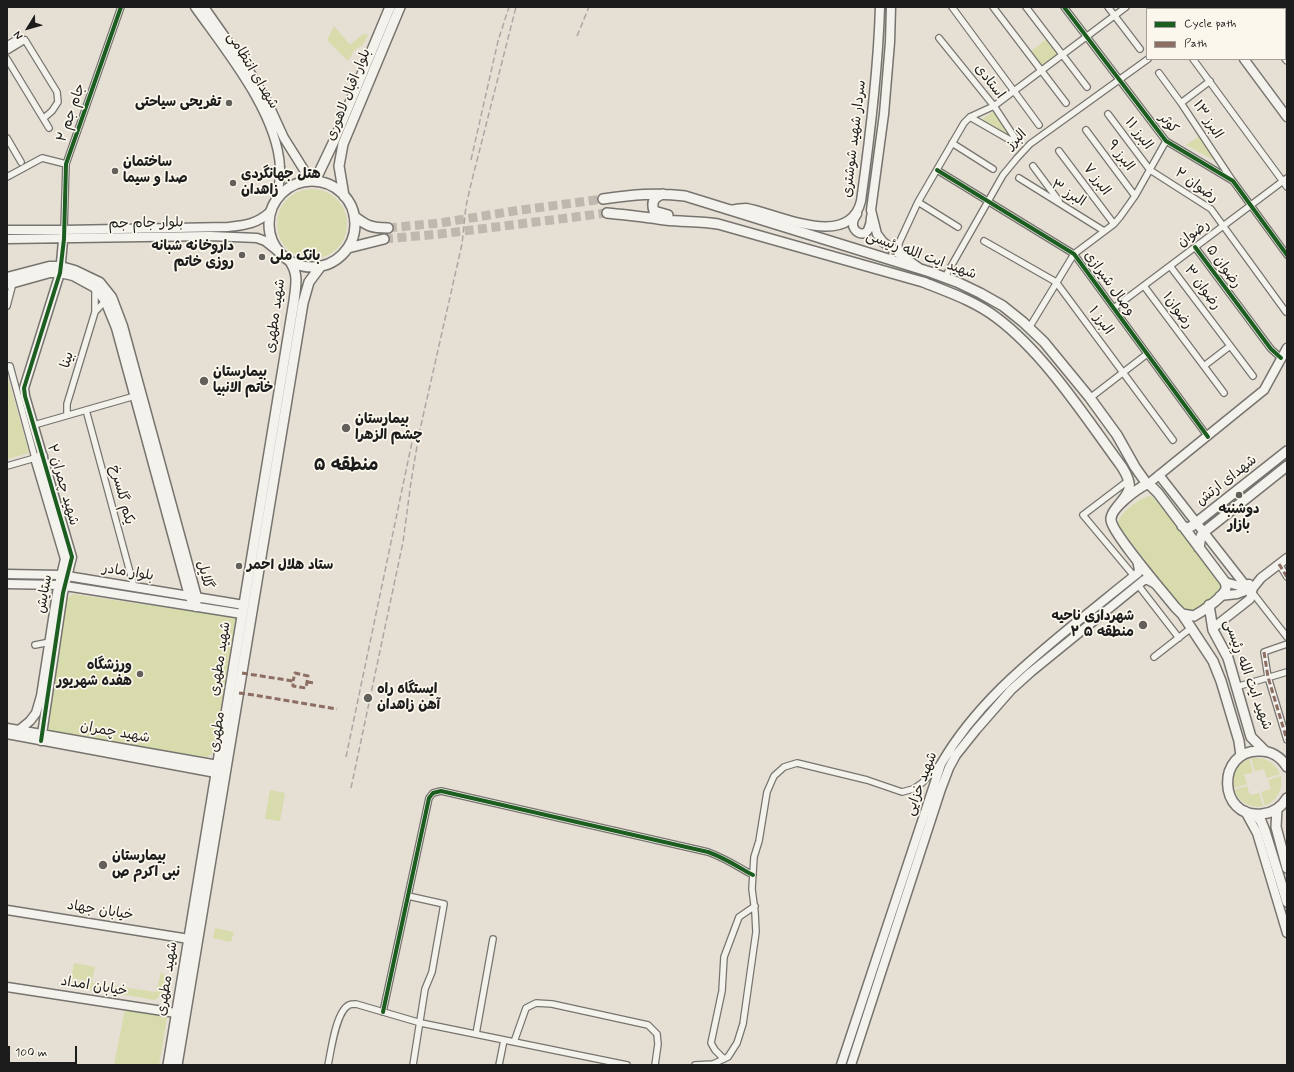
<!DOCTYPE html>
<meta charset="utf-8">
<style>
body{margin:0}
#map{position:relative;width:1294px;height:1072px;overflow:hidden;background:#e6dfd4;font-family:Mynerve,sans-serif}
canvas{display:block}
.frame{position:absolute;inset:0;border:8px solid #1c1c1c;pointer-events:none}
.legend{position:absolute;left:1146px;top:8px;width:140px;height:52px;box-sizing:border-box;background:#fbf7ec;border:1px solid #a29f99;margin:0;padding:5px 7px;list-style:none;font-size:12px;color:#1c1c1c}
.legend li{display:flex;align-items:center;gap:8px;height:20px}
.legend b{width:20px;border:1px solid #a29f99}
.north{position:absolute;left:8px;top:8px;width:40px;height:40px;-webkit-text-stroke:3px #fbf7ec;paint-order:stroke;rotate:233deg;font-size:11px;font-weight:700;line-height:16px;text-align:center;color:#1c1c1c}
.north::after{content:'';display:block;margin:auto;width:14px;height:18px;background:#1c1c1c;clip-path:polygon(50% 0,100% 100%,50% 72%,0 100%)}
.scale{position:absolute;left:8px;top:1046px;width:69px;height:18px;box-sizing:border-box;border:2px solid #1c1c1c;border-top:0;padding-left:5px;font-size:12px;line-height:14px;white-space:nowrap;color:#1c1c1c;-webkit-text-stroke:3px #fbf7ec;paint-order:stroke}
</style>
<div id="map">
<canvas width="1294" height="1072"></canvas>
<div class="frame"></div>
<ul class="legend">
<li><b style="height:5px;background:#1b5e20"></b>Cycle path</li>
<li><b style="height:5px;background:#8d6e63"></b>Path</li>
</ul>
<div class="north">N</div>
<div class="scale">100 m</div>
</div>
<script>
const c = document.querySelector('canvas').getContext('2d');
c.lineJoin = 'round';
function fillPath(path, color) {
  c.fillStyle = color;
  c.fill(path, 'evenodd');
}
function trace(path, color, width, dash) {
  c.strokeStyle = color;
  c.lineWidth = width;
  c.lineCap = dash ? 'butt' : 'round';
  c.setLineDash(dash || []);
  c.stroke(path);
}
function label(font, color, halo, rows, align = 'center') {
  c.font = font + ' Mynerve,"Playpen Sans Arabic",sans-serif';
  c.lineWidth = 3.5;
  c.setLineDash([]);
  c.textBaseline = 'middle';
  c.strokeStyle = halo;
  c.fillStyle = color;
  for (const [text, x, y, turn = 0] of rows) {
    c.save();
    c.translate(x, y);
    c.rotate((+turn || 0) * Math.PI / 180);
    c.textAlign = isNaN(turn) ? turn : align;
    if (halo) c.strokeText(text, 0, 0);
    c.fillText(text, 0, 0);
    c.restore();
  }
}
const green = new Path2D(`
 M 334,26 L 350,45 L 363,34 L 368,35 L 362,46 L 354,50 L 348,61 L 327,40 Z
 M 1048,38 L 1059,53 L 1041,67 L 1030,52 Z
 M 995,110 L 1009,131 L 1008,133 L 1006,135 L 981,120 Z
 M 1201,135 L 1223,165 L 1186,145 Z
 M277 224a35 35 0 1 1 70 0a35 35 0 1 1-70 0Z
 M 7,374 L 29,453 L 7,459 Z
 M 1149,496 L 1153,497 L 1221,583 L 1219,591 L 1194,611 C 1188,613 1185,611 1181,607 L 1118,525 C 1117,514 1139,499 1149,496 Z
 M 73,594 L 236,618 L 213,754 L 206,757 L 46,731 L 65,600 Z
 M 1259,758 C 1269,759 1276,765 1280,774 L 1267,778 L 1264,769 L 1255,771 L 1251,758 Z
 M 1249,759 L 1253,772 L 1244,775 L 1247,784 L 1233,788 C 1231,775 1237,764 1249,759 Z
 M 1281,776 C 1283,789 1277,801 1265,806 L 1261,792 L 1271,789 L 1268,780 Z
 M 1247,786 L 1250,795 L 1259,793 L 1263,806 C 1250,809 1239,802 1234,790 Z
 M 270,790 L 285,793 L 280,821 L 265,819 Z
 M 215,928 L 234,932 L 231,942 L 213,938 Z
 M 74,963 L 95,967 L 92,982 L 73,978 L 72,980 L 71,980 Z
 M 161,972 L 163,973 L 163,975 L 166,976 L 163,994 L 155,1000 L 64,985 L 65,980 L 73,981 L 74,980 L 156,992 Z
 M 125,1009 L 167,1017 L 159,1065 L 114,1065 Z`);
const primaryTunnel = new Path2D(`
 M 388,228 L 440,223 L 514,211 L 603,199
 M 384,239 L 440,234 L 607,213`);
const street = new Path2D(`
 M 952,7 L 1039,125
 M 993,7 L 1066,103
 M 1026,7 L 1087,87
 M 1064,7 L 1166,141 L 1233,181 L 1287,255
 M 1108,7 L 1140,49
 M 1159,7 L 1161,9
 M 1246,7 L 1247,9
 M 1284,7 L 1287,11
 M 1285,28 L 1287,27
 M 939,38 L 994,106 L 1015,138 L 1010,140 L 970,117
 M 7,45 L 19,38 L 25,40 L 57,92 L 58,102 L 52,111 L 44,118
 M 7,51 L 25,40
 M 7,59 L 49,128
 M 1193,59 L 1287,187
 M 1285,59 L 1287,61
 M 1159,73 L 1181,103 L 1232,180
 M 1181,103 L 1210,81
 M 1108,114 L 1150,170 L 1211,209 L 1286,312
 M 1086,130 L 1135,196
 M 7,138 L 21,162
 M 952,143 L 993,169
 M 1059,151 L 1114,224
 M 1033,166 L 1059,201
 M 937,170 L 1074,254 L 1208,437
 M 7,177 L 42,158 L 66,164
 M 1019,178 L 1104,231
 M 918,202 L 958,227
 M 64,230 L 66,164 L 121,7
 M 984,241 L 1056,282 L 1173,440
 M 1195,247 L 1271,349 L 1281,358
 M 902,254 L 899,249 L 899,243 L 918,202 L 964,123 L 970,117 L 994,106 L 1126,7
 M 1170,266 L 1253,376
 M 945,277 L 1003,175 L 1017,158 L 1030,144 L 1148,59
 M 1144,286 L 1224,393
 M 7,306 L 13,283
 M 1114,308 L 1287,178
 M 95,312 L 105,301
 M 1029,328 L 1074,254 L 1114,224 L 1120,217 L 1135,196 L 1166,141
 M 7,366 L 10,366 L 35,458 L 7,466
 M 1204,366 L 1230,346
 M 1090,398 L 1147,354
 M 86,410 L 134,587
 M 67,415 L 67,404 L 95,312 L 95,288
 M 34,425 L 135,396
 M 1129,480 L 1083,515 L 1134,576
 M 1279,564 L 1287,577
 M 1138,585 L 1179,638
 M 1252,592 L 1287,637
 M 1287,644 L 1264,652 L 1268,677 L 1287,740
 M 35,645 L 50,642
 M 1154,657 L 1191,628
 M 1236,687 L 1287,672
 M 408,896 L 444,904 L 432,972 L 425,989 L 413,1065
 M 383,1012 L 429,798 L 433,793 L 441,791 L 708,852 C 725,858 738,867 753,875
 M 476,1034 L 493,939
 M 514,1042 L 526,1008 L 536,1003 L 552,1004 L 648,1025 L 657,1034 L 658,1044 L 655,1065
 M 724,1059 L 715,1050 L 711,1043 L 722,991 L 724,957 L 739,917 L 755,906
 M 328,1065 C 331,1051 336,1011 349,1005 C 351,1004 354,1004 356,1004 L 421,1023 L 627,1065
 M 499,1065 L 504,1040
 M 695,1065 L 713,1064 L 728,1057 L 737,1043 L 743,1024 L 756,932 L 755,912 L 752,889 L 754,857 L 759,841 L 767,792 L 774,776 L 784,767 L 797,763 L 867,780 L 902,792 L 913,789 L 922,783 L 939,765`);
const secondary = new Path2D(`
 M 195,7 C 226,51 277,112 280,167 C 281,178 278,190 276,201
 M 204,7 L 251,74 L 267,101 L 284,138 L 311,181
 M 891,7 L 890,42 L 884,114 L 871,210 L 877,234 L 883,242 L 898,253 L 918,267
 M 1206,7 L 1208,9
 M 1214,9 L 1217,7
 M 1244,59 L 1287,117
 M 730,210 C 735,209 741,208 746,208 C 776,213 849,251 861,201 C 870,137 878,72 880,7
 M 857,214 C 855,217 853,220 853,223 C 852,231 863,238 868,230 C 870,226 871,221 871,217
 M 7,230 L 64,230 L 228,227 C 246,225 257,224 271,211
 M 7,239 L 210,236 L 257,238 L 265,241 L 280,253
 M 7,277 L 49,266 L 61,266 L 75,270 L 100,282 L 112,297 L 123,326 L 197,597 L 196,607
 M 7,285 L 50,273 L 60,273 L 73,276 L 95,288 L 105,301 L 116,328 L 189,596 L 196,607
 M 1159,475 L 1245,585
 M 1148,484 L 1264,390 L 1287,348
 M 7,574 L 61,575 L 244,605
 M 1225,582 L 1239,586 L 1249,584
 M 7,584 L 59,585 L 242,614
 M 1220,596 L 1237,594 L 1253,588 L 1261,578 L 1287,558
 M 1213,628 L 1250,599 L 1253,588
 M 7,728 L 218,765
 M 19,730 L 30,721 L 36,713 L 41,696 L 57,593 L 65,559 L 35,458 L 43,456
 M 7,734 L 216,773
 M 41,741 L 63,593 L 72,557 L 25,396 L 24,388 L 60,273 L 64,230
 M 1245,811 L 1257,833 L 1287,933
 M 7,910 L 189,939
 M 7,987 L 176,1013
 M 841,1065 L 941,764 C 974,707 1023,666 1073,625 C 1095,608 1116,590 1138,573 L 1139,570 L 1137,560
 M 851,1065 L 941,789 L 949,768 L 956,755 L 976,730 L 1011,690 L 1031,672 L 1144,580 L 1148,580 L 1157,585`);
const primary = new Path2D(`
 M 315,181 L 334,141 L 390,7
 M269 224a43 43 0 1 1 86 0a43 43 0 1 1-86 0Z
 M 663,194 C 654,197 651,202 654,211 L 668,215
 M 344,196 L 339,166 L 343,144 L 400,7
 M 603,199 C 632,195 656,192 685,196 L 930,272 L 957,282 L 980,293 L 1003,306 L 1023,322 L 1044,342 L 1090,398 L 1117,435 L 1135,467 L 1147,484
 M 607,213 C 627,215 646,217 665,220 C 683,222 700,221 718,224 L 923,282 C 948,292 975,301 997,318 C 1045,354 1086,418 1122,467 C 1134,486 1131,491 1117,507
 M 354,216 C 367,226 371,228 388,228
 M 348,248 L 384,239
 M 1147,484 L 1150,485 L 1158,493 L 1225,582 C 1226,585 1227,588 1225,591 C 1219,600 1203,611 1194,616 L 1182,614 L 1175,607 C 1164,593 1112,533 1111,520 C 1110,508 1137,489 1147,484 Z
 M 1182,526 L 1188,528 L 1192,526 L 1287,451
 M 1199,548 L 1201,536 L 1204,532 L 1287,466
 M 1209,605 L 1213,630 L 1228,658 L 1251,737 L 1265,751
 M 1182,614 L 1213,661 L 1221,681 L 1239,741 L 1241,756
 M 1287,767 C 1281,757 1271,751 1260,751 C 1216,749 1217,819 1262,814 C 1273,813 1281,808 1287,798
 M 1277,809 L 1276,827 L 1287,868
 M 1256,815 L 1261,821 L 1265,831 L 1287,902
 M 168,1065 L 294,301 C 296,284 299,274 289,260
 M 177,1065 L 303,303 L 309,282 L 321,266`);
const rail = new Path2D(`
 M 577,36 L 589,7
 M 471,160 L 498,41 L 509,7
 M 346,757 L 412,442
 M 351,788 L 403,542 L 411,482 L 419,434 L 462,244 L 466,206 L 471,184 L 516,7`);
const quiet = new Path2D(`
 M 1279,564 L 1287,577
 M 1264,652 L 1268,677 L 1287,740
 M 242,673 L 293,681 L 293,686 L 306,688 L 308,676 L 295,673 L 293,681
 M 307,682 L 315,683
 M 239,693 L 254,695 L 337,709`);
const cycleway = new Path2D(`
 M 1064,7 L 1166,141 L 1233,181 L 1287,255
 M 937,170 L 1074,254 L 1208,437
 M 1195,247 L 1271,349 L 1281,358
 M 41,741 L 63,593 L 72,557 L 25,396 L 24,388 L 60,273 L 64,239 L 66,164 L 121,7
 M 383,1012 L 429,798 L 433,793 L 441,791 L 708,852 C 725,858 738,867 753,875`);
const markers = [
 [229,103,4,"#63605c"],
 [115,171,4,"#63605c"],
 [233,183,4,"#63605c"],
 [242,255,4,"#63605c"],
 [262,257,4,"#63605c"],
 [204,381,5,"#63605c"],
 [346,428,5,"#63605c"],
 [1239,495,4,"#63605c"],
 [239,566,4,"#63605c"],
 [1143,625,5,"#63605c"],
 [140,674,4,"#63605c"],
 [368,698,5,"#63605c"],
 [103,865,5,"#63605c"]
];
const streetNames = [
 ["شهدای انتظامی",252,71,59],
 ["استادی",989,82,52],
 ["بلوار اقبال لاهوری",349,95,-68],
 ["جام جم ۲",72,113,-71],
 ["البرز ۱۳",1207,120,57],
 ["کوثر",1168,124,49],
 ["البرز ۱۱",1138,134,53],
 ["سردار شهید شوشتری",855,139,-83],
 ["البرز",1017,140,-44],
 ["البرز ۹",1120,156,53],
 ["البرز ۷",1096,180,53],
 ["رضوان ۲",1196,186,35],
 ["البرز ۳",1068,194,32],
 ["بلوار جام جم",146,224,-1],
 ["رضوان",1194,234,-36],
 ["شهید ایت الله رِئیسی",921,256,20],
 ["رضوان ۵",1223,267,54],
 ["وصال شیرازی",1109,284,54],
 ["رضوان ۳",1202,288,53],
 ["رضوان۱",1177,311,54],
 ["شهید مطهری",276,316,-82],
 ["البرز ۱",1100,321,54],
 ["بینا",68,360,-73],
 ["شهدای ارتش",1227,481,-38],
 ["شهید چمران ۲",62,485,74],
 ["یکم گلسرخ",121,495,75],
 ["بلوار مادر",128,573,9],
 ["گلایل",204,575,76],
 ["ستایش",45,594,-80],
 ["شهید مطهری",221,659,-81],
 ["شهید ایت الله رِئیسی",1247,675,70],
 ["مطهری",218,732,-81],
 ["شهید چمران",115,733,10],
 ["شهید خزایی",922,784,-69],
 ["خیابان جهاد",100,911,9],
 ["شهید مطهری",168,979,-81],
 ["خیابان امداد",94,987,9]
];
const poiNames = [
 ["تفریحی سیاحتی",221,103,"right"],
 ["ساختمان",123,163],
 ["صدا و سیما",123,179],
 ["هتل جهانگردی",241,175],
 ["زاهدان",241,191],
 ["داروخانه شبانه",234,247,"right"],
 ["روزی خاتم",234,263,"right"],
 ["بانک ملی",270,257],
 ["بیمارستان",213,373],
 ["خاتم الانبیا",213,389],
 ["بیمارستان",355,420],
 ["چشم الزهرا",355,436],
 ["دوشنبه",1239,510,"center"],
 ["بازار",1239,526,"center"],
 ["ستاد هلال احمر",247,566],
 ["شهرداری ناحیه",1134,617,"right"],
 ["۲ منطقه ۵",1134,633,"right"],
 ["ورزشگاه",132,666,"right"],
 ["هفده شهریور",132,682,"right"],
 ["ایستگاه راه",377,690],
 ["آهن زاهدان",377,706],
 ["بیمارستان",112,857],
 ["نبی اکرم ص",112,873]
];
const districtNames = [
 ["منطقه ۵",346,466]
];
fillPath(green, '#d8dcac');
trace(primaryTunnel, '#beb8af', 9, [9, 4.5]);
trace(street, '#77746f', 8);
trace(secondary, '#77746f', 11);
trace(primary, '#77746f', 12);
trace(street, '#f4f2ed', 5.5);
trace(secondary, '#f4f2ed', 8);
trace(primary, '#f4f2ed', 9);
trace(rail, '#aaa8a4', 1.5, [6, 3]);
trace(quiet, '#8d6e63', 3, [6, 3]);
trace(cycleway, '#1b5e20', 4);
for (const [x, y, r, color] of markers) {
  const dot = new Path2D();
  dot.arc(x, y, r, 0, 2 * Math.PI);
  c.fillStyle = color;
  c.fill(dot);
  trace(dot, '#fbf7ec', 1.5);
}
label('14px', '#1c1c1c', '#fbf7ec', streetNames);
label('bold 14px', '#1c1c1c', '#fbf7ec', poiNames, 'left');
label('bold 18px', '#1c1c1c', '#fbf7ec', districtNames);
</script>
